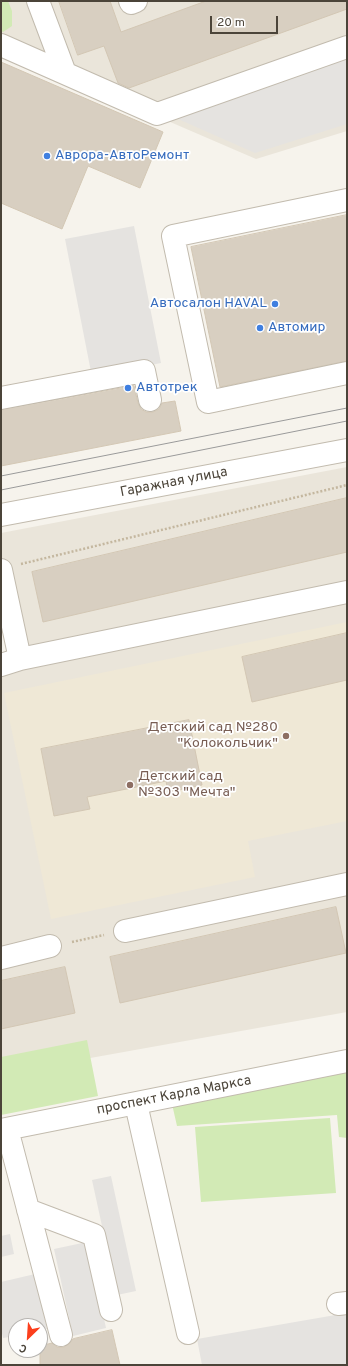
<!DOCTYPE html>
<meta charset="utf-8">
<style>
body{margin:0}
#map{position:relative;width:348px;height:1366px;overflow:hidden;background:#f6f3ec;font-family:Overpass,sans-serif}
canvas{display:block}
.frame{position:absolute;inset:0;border:2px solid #4b4439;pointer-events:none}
.north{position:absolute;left:8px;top:1318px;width:40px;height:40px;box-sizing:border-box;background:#fff;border:1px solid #b7b4b0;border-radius:50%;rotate:205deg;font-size:11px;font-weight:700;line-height:16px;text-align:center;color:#4b4439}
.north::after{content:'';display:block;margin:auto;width:14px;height:18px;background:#fc3f1d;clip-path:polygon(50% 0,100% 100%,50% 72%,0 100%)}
.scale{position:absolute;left:210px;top:16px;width:68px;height:18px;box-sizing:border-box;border:2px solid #4b4439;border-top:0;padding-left:5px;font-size:12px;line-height:14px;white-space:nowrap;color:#4b4439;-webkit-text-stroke:3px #fff;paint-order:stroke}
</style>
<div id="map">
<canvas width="348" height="1366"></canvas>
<div class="frame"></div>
<div class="north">С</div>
<div class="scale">20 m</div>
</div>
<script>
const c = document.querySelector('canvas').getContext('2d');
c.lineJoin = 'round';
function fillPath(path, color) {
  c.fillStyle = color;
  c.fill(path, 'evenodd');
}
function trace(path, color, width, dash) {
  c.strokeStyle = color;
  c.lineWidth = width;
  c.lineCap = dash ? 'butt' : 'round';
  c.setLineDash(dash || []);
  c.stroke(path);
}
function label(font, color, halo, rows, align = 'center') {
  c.font = font + ' Overpass,sans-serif';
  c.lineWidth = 3.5;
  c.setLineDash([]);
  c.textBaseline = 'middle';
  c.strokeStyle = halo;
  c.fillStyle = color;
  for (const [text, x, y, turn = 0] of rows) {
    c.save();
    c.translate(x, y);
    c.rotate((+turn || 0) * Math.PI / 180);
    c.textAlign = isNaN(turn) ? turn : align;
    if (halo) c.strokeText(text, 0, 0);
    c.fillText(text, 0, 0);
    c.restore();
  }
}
const residential = new Path2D(`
 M 1,1 L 347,1 L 347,131 L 256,159 L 1,49 Z
 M 347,467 L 347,1012 L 1,1074 L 1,669 L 19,649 L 1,584 L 1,533 Z`);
const education = new Path2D(`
 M 347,622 L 347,821 L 248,841 L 255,877 L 51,919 L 4,693 Z`);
const green = new Path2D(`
 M 1,1 L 8,1 L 12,11 L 12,26 L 3,32 L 1,31 Z
 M 87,1040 L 98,1096 L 1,1115 L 1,1057 Z
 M 347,1069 L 347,1138 L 339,1137 L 337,1115 L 177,1126 L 172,1104 Z
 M 330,1118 L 336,1193 L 201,1202 L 195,1127 Z`);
const parking = new Path2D(`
 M 347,55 L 347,124 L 255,153 L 169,115 Z
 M 134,226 L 161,363 L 92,377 L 65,239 Z
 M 111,1176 L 136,1291 L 117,1295 L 92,1180 Z
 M 10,1234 L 14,1254 L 1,1257 L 1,1236 Z
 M 87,1242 L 106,1328 L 73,1336 L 54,1249 Z
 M 35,1274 L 47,1329 L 40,1330 L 40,1326 L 16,1326 L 16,1336 L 3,1338 L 1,1329 L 1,1282 Z
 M 347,1313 L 347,1365 L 202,1365 L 197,1339 Z`);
const building = new Path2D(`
 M 59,1 L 110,1 L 121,32 L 206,1 L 347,1 L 347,9 L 129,88 L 118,83 L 104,46 L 78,55 Z
 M 1,62 L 163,132 L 140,188 L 88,166 L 62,229 L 1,203 Z
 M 347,215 L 347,361 L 220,387 L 191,247 Z
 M 134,386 L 138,403 L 141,409 L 146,412 L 153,412 L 159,409 L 162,403 L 175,401 L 181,431 L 1,466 L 1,410 Z
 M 347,498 L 347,552 L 43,622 L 32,572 Z
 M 347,633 L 347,680 L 252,702 L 242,657 Z
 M 189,720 L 202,785 L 168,792 L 166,781 L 87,797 L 90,809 L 54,816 L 41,749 Z
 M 336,907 L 346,953 L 120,1003 L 110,957 Z
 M 65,967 L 75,1013 L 1,1029 L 1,981 Z
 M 112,1330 L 120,1365 L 40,1365 L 40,1346 L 52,1343 L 57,1347 L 64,1347 L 69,1344 L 73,1339 Z`);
const path = new Path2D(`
 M 21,564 L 347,485
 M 72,942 L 104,935`);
const minor = new Path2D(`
 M 38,1 L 65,73
 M 130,1 L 131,3 L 136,1
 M 1,45 L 157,114 L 347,47
 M 347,200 L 173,236 L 208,402 L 347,373
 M 1,398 L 144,371 L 150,400
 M 1,515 L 347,450
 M 1,570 L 20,659 L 1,665
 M 20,659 L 347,592
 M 125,931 L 347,884
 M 1,958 L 50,946
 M 136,1104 L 188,1333
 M 7,1129 L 61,1335
 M 1,1130 L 347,1061
 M 28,1210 L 94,1235 L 111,1310
 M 338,1304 L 347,1303`);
const tram = new Path2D(`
 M 1,476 L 347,408
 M 1,490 L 347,421`);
const markers = [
 [47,156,4,"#3f7fe0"],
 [275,304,4,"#3f7fe0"],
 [260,328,4,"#3f7fe0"],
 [128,388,4,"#3f7fe0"],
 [286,736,4,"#8d6e63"],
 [130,785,4,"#8d6e63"]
];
const shopNames = [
 ["Аврора-АвтоРемонт",55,156],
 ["Автосалон HAVAL",267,304,"right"],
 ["Автомир",268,328],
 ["Автотрек",136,388]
];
const streetNames = [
 ["Гаражная улица",174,483,-11],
 ["проспект Карла Маркса",174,1096,-11]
];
const educationNames = [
 ["Детский сад №280",278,728],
 ["\"Колокольчик\"",278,744],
 ["Детский сад",138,777,"left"],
 ["№303 \"Мечта\"",138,793,"left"]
];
fillPath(residential, '#eae5da');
fillPath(education, '#efe8d6');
fillPath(green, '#d2eab5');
fillPath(parking, '#e5e3e0');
fillPath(building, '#d8cfc1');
trace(building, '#d3c7b4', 1);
trace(minor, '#c2bbae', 24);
trace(path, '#c4b79f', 2.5, [2, 2]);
trace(minor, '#fff', 22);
trace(tram, '#9a9a9a', 1);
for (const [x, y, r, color] of markers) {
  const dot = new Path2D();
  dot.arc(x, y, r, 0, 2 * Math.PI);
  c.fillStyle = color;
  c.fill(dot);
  trace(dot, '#fff', 1.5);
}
label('14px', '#366cbe', '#fff', shopNames, 'left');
label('14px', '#4b4439', '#fff', streetNames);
label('14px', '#785e54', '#fff', educationNames, 'right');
</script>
